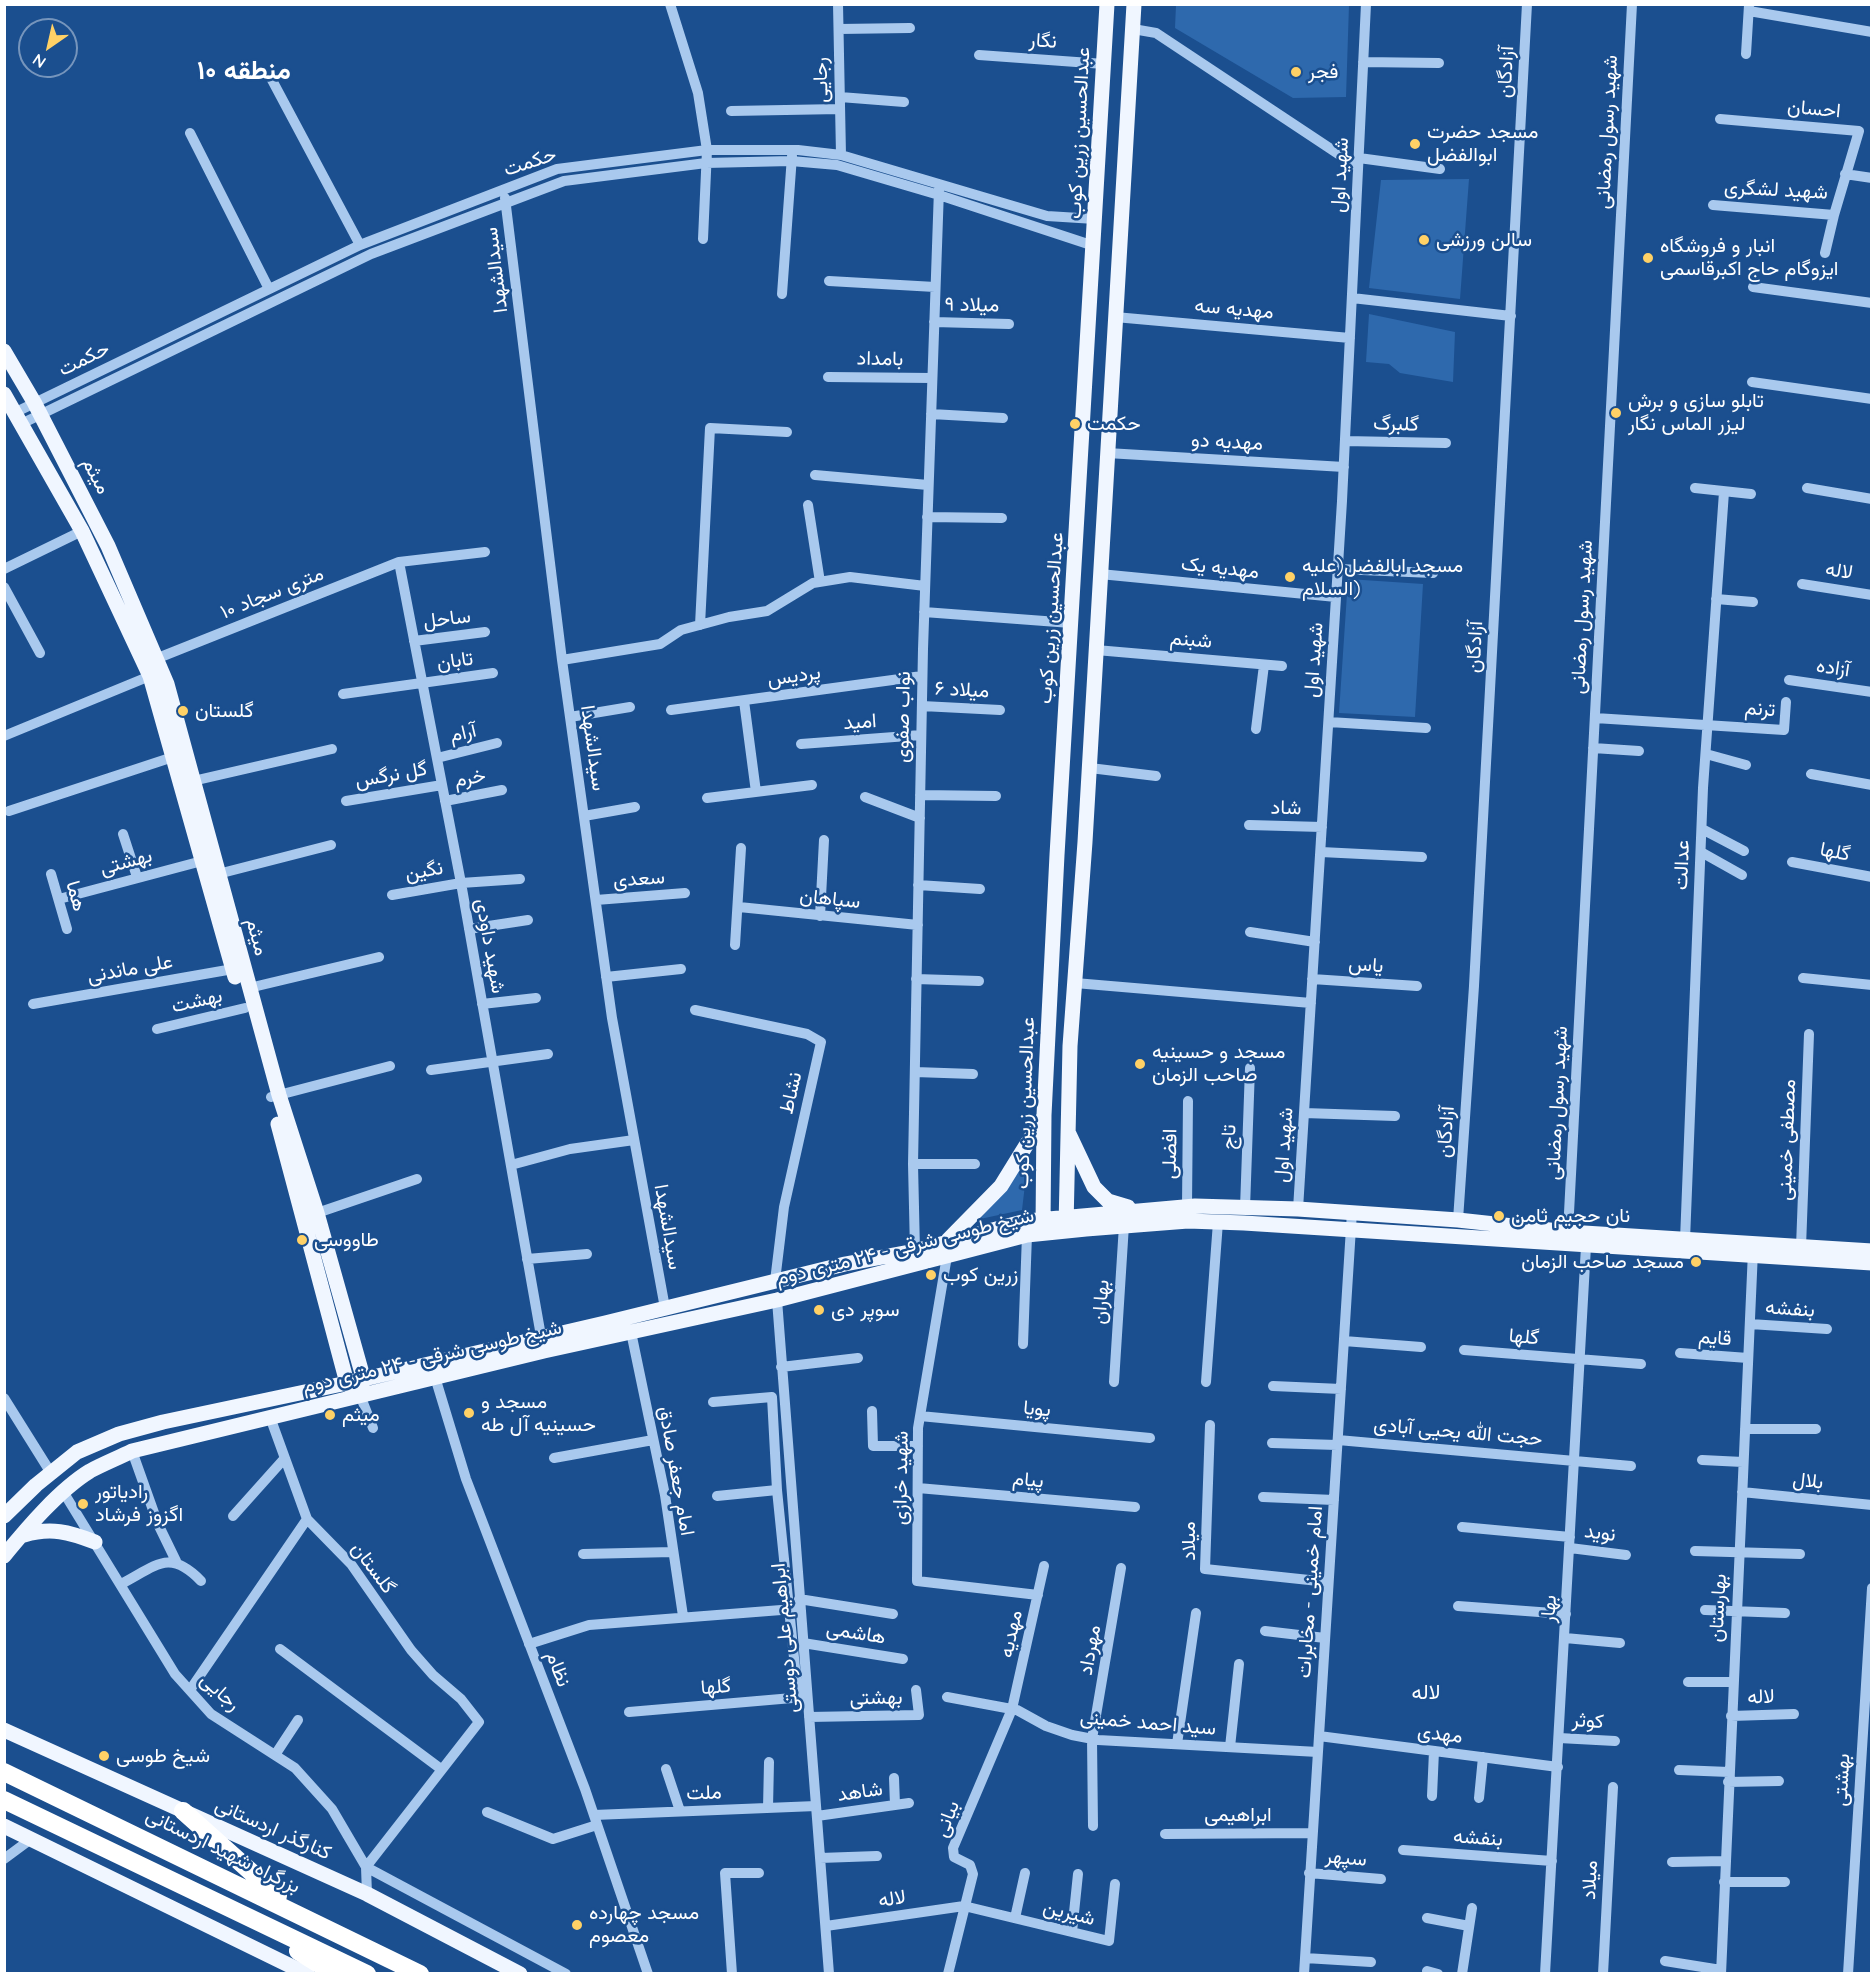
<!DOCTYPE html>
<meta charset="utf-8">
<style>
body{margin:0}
#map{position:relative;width:1876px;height:1978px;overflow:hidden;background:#1b4f8f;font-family:Quicksand,sans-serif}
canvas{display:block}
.frame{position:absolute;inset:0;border:6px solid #fff;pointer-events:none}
.north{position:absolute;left:18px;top:18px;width:60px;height:60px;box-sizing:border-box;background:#1b4f8f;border:2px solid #7695bc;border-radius:50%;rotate:214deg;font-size:16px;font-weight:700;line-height:24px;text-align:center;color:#fff}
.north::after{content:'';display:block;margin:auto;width:21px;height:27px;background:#ffd166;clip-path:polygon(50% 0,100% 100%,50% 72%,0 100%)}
</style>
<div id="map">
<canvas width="1876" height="1978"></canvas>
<div class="frame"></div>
<div class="north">N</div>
</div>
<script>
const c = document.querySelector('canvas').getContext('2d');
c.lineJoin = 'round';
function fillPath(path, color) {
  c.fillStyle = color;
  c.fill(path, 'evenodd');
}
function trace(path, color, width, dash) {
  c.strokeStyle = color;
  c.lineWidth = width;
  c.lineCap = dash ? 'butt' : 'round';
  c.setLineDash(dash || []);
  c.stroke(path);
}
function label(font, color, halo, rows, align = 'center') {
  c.font = font + ' Quicksand,Vazirmatn,sans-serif';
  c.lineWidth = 5;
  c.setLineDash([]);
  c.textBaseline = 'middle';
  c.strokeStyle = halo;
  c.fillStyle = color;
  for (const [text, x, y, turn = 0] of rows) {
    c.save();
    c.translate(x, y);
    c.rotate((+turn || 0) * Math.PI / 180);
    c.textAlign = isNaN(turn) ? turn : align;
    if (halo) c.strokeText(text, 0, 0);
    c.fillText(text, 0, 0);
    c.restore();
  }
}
const green = new Path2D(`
 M 1176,5 L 1349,5 L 1346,97 L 1293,98 L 1175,28 Z
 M 1469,179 L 1460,299 L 1369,288 L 1381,180 Z
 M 1369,314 L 1455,332 L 1453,382 L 1400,373 L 1389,364 L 1366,362 Z
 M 1348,579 L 1423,584 L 1415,717 L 1339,713 Z
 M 1028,1159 L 1022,1210 L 980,1219 Z`);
const minor = new Path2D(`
 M 670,4 L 698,93 L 707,150 L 703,239
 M 838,4 L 841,155
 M 1749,11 L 1872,32
 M 839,29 L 910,28
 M 1133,29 L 1156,33 L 1358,167
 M 1746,54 L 1749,5
 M 979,55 L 1104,64
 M 1363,62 L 1439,63
 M 272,80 L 360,245
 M 840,97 L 904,102
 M 731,111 L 840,109
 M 190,133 L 269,289
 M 1359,158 L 1440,169
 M 1845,174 L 1872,178
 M 505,198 L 562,660 L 612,1018 L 665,1308
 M 1713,205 L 1834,215 L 1859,131 L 1720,119
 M 1825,253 L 1834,215
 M 829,281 L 935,287
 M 1753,287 L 1872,303
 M 782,294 L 792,156
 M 1352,298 L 1511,316
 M 1115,317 L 1350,338
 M 934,322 L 1009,324
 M 828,377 L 932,378
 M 1752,382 L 1872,399
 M 14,413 L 360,245 L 557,169 L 707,150 L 798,150 L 841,155 L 1047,216 L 1095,219
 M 931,414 L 1003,418
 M 21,424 L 371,254 L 564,181 L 706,163 L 791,161 L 837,165 L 939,195 L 1094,246
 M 1345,441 L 1446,443
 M 1107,453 L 1344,467
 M 815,475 L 928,485
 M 1695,488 L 1751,494
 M 1807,488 L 1872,499
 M 808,505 L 820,582
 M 927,517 L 1002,518
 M 399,562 L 461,883 L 541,1336
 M 4,569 L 82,531
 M 1338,569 L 1433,573
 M 1100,574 L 1336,597
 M 1802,584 L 1872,595
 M 4,587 L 40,653
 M 1716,599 L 1753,602
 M 924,612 L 1071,623
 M 700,625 L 710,428 L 787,432
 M 414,641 L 485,632
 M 1096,650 L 1282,666
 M 158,658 L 399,562 L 485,552
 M 562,660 L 660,644 L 681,630 L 729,617 L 767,611 L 813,583 L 850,577 L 925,586
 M 1789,680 L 1872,692
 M 343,694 L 493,673
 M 744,701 L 756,792
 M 922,706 L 1000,710
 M 671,710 L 922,676
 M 570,717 L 630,707
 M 1595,718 L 1784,730 L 1786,702
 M 1329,722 L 1426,728
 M 1256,729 L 1264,665
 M 4,736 L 150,676
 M 801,744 L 921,735
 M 1593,748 L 1639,751
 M 1706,754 L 1746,765
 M 437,758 L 497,743
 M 1090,768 L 1156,776
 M 1811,774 L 1872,785
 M 193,781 L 332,749
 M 920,795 L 996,796
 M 865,797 L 920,818
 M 707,798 L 812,785
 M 346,801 L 442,785
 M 445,801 L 502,790
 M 9,811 L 173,757
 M 584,816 L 635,807
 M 1249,825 L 1322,827
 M 1702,829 L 1744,851
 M 123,834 L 137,877
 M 1321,852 L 1422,857
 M 1701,852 L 1742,875
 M 1792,862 L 1872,877
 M 51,874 L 67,929
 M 218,874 L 331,845
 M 918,885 L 980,889
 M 392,895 L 461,883 L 520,879
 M 59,899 L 202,861
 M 596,900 L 685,893
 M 739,907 L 918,925
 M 820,916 L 824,840
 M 469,929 L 528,920
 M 1250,932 L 1315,942
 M 735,945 L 741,848
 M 606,977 L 681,969
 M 1803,978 L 1872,985
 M 916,979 L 979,981
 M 1312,979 L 1417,986
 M 1075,983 L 1311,1003
 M 249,988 L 379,957
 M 33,1004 L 233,969
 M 482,1004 L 536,998
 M 695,1010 L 807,1034 L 821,1042 L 784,1207 L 775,1281
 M 157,1029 L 245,1008
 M 431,1070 L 548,1054
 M 915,1072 L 973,1074
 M 271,1097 L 390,1066
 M 1304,1113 L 1395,1116
 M 913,1164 L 975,1164
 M 511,1165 L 570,1149 L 634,1140
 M 1187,1206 L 1188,1101
 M 1245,1208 L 1250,1068
 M 1298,1209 L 1342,501 L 1366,4
 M 317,1213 L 417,1179
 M 1458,1220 L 1474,986 L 1527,4
 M 1568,1232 L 1632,4
 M 1685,1240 L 1703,788 L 1724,492
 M 1801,1247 L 1809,1034
 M 915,1251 L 913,1164 L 923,649 L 939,189
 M 947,1256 L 918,1428 L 917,1581 L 1038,1595
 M 527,1259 L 587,1254
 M 777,1300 L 829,1974
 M 1750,1324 L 1827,1329
 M 631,1332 L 665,1495 L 683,1616
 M 1344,1341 L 1421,1347
 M 1023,1344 L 1027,1235
 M 1464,1350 L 1641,1364
 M 1680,1353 L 1748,1358
 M 781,1367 L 858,1358
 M 435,1377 L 466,1479 L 585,1789 L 648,1974
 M 1114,1382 L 1124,1225
 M 1206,1382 L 1218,1222
 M 1273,1386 L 1341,1389
 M 360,1395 L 373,1428
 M 4,1398 L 51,1473
 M 713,1402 L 772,1397 L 777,1490 L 798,1697
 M 872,1411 L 873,1446 L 918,1446
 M 920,1416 L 1150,1438
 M 270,1417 L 307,1519 L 351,1564 L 411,1650 L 433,1675 L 461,1699 L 479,1722 L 366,1867 L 566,1974
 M 1210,1425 L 1205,1569 L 1328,1582
 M 1745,1429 L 1816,1429
 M 1338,1440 L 1631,1466
 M 1272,1443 L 1337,1445
 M 132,1451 L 158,1524 L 176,1561
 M 554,1458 L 653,1440
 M 1702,1460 L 1743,1462
 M 918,1488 L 1135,1507
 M 1742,1492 L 1872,1505
 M 64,1493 L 175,1674 L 211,1714 L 295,1768 L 332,1809 L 366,1867 L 367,1894
 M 717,1496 L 777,1490
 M 1263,1497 L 1334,1500
 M 233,1516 L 284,1459
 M 1462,1527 L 1570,1537
 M 1570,1548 L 1626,1555
 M 1695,1551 L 1800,1554
 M 583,1554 L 673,1552
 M 121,1584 C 156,1566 169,1548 201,1581
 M 799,1599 L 893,1614
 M 1458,1606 L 1566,1614
 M 1705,1610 L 1785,1613
 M 1265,1631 L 1325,1638
 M 1565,1638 L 1620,1643
 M 803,1643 L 903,1659
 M 529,1644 L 589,1625 L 794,1609
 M 280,1649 L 441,1769
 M 1688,1682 L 1732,1682
 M 190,1690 L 307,1519
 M 947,1697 L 1017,1710 L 1046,1726 L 1072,1735 L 1098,1740 L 1318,1752
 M 629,1712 L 804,1697
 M 1731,1716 L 1794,1714
 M 809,1717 L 919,1715 L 916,1690
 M 1319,1736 L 1558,1767
 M 1559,1738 L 1615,1741
 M 1177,1744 L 1196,1613
 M 1230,1747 L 1239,1664
 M 275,1755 L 298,1720
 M 666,1769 L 680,1811
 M 1679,1770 L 1729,1772
 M 894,1778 L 895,1805
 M 1728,1782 L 1779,1781
 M 1432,1796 L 1434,1751
 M 1479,1798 L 1483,1757
 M 768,1808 L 769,1762
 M 487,1812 L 553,1839 L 597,1825
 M 594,1815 L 816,1806
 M 817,1816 L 909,1803
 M 1093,1826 L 1092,1739 L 1121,1568
 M 1165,1834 L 1312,1833
 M 1403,1850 L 1552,1861
 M 820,1858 L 877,1856
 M 4,1859 L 31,1839
 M 1672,1862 L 1725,1861
 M 1309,1873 L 1381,1879
 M 1724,1882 L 1785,1882
 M 1015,1918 L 1025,1873
 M 1427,1918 L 1469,1926
 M 826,1926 L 964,1906 L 1109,1941 L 1115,1884
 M 1072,1932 L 1078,1874
 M 1305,1958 L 1371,1962
 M 1665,1961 L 1721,1970
 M 1427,1971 L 1438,1974
 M 732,1974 L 725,1873 L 759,1873
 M 948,1974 L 973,1874 L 970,1865 L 954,1857 L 953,1848 L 1012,1709 L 1044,1566
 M 1304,1974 L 1352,1212
 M 1462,1974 L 1472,1908
 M 1545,1974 L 1586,1246
 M 1603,1974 L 1613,1787
 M 1721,1974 L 1753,1251
 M 1848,1974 L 1872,1588`);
const major = new Path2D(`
 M 4,351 L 34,402 L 108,546 L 167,684 L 279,1095 L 317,1213 L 363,1377 L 362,1386
 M 4,394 L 82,531 L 150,676 L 235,977
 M 278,1124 L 347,1383 L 355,1390
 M 1069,1134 L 1094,1187 L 1108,1201 L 1128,1207
 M 1043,1226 L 1044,1115 L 1057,855 L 1107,4
 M 1066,1226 L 1070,1046 L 1085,842 L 1134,4
 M 948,1240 L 1001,1186 L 1043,1118
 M 4,1516 L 36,1485 L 77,1452 L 119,1434 L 163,1422 L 347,1383 L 605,1323 L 845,1264 L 915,1251 L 1026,1221 L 1195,1206 L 1298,1209 L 1458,1220 L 1568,1232 L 1872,1251
 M 24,1535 C 51,1527 69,1532 95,1542
 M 4,1556 C 27,1528 59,1490 90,1471 C 103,1464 118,1458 132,1451 L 544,1351 L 777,1300 L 1027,1235 L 1086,1229 L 1188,1221 L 1244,1223 L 1872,1263
 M 4,1730 L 367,1894 L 520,1974
 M 4,1826 L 307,1974`);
const highway = new Path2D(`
 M 4,1772 L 420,1974
 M 4,1800 L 367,1974
 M 183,1811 L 278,1896
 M 298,1951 L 335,1974`);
const markers = [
 [1296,72,6,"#ffd166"],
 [1415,144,6,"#ffd166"],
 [1424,240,6,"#ffd166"],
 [1648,258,6,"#ffd166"],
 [1616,413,6,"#ffd166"],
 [1075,424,6,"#ffd166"],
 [1290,577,6,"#ffd166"],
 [183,711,6,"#ffd166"],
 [1140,1064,6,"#ffd166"],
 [1499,1216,6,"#ffd166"],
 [302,1240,6,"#ffd166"],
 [1696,1262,6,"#ffd166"],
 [931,1275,6,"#ffd166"],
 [819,1310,6,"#ffd166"],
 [469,1413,6,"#ffd166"],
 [330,1415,6,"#ffd166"],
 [83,1504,6,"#ffd166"],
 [104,1756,6,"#ffd166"],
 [577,1925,6,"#ffd166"]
];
const streetNames = [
 ["نگار",1043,41,4],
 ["آزادگان",1506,72,-87],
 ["رجایی",821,80,-91],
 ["احسان",1814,109,5],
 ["شهید رسول رمضانی",1607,132,-87],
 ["عبدالحسین زرین کوب",1079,133,-87],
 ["حکمت",530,162,-18],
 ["شهید اول",1340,175,-87],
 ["شهید لشگری",1776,190,3],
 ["سیدالشهدا",496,270,-97],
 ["میلاد ۹",972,305,1],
 ["مهدیه سه",1234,309,5],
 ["حکمت",84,359,-26],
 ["بامداد",880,359,1],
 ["گلبرگ",1396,424,2],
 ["مهدیه دو",1227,442,3],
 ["میثم",96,476,63],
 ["مهدیه یک",1220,568,6],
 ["لاله",1839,571,9],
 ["۱۰ متری سجاد",272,593,-22],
 ["شهید رسول رمضانی",1582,617,-87],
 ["عبدالحسین زرین کوب",1051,618,-86],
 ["ساحل",447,619,-7],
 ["شبنم",1191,640,5],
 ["آزادگان",1475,647,-87],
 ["شهید اول",1314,660,-86],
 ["تابان",455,661,-8],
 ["آزاده",1833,668,8],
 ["پردیس",794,676,-8],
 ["میلاد ۶",962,690,3],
 ["ترنم",1760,709,4],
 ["نواب صفوی",903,717,-89],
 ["امید",860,722,-4],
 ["آرام",463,733,-13],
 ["سیدالشهدا",593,748,82],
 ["گل نرگس",391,775,-10],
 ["خرم",470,778,-10],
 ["شاد",1286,808,1],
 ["گلها",1835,852,11],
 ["بهشتی",126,862,-15],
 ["عدالت",1682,865,-88],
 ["نگین",424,871,-10],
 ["سعدی",639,879,-4],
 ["هما",76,896,74],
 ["سپاهان",830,899,6],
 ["میثم",257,937,75],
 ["شهید داودی",490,946,80],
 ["یاس",1366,965,4],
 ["علی ماندنی",130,969,-10],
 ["بهشت",197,1001,-13],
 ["نشاط",791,1093,-77],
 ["عبدالحسین زرین کوب",1025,1103,-88],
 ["شهید رسول رمضانی",1557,1103,-87],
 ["آزادگان",1446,1132,-86],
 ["تاج",1229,1137,-88],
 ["مصطفی خمینی",1787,1140,-88],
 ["شهید اول",1284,1145,-86],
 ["افضلی",1170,1154,-89],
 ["سیدالشهدا",668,1227,80],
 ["شیخ طوسی شرقی - ۲۴ متری دوم",905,1247,-14],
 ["بهاران",1101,1302,-86],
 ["بنفشه",1790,1309,4],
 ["گلها",1524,1337,5],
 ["قایم",1715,1338,4],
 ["شیخ طوسی شرقی - ۲۴ متری دوم",432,1357,-13],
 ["پویا",1037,1409,5],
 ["حجت الله یحیی آبادی",1458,1432,5],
 ["امام جعفر صادق",676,1471,80],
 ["شهید خرازی",901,1478,-89],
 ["پیام",1028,1480,5],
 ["بلال",1808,1481,6],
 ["نوید",1600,1533,7],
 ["میلاد",1189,1541,-90],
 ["گلستان",373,1568,53],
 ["امام خمینی - مخابرات",1310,1592,-86],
 ["بهارستان",1718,1608,-87],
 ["بهار",1549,1609,-87],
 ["هاشمی",856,1633,9],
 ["مهدیه",1011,1634,-78],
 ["ابراهیم علی دوستی",785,1638,-95],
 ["مهرداد",1090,1650,-80],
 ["نظام",558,1669,69],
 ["گلها",716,1687,-5],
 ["رجایی",220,1692,42],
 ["لاله",1761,1697,-2],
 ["بهشتی",876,1698,-1],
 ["کوثر",1588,1721,4],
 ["سید احمد خمینی",1148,1723,5],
 ["مهدی",1440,1734,7],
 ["بهشتی",1842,1780,-87],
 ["شاهد",860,1792,-8],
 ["ملت",704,1793,-2],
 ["ابراهیمی",1238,1815],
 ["بیانی",947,1819,-69],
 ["کنارگذر اردستانی",273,1829,24],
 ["بنفشه",1478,1838,4],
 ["بزرگراه شهید اردستانی",223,1851,26],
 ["سپهر",1346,1858,5],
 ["میلاد",1590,1880,-87],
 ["لاله",892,1899,-8],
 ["شیرین",1069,1913,14]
];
const poiNames = [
 ["فجر",1308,72],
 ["مسجد حضرت",1427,132],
 ["ابوالفضل",1427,155],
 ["سالن ورزشی",1436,240],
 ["انبار و فروشگاه",1660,246],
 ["ایزوگام حاج اکبرقاسمی",1660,269],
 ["تابلو سازی و برش",1628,401],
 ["لیزر الماس نگار",1628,424],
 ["حکمت",1087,424],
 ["مسجد ابالفضل(علیه",1302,566],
 ["السلام)",1302,589],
 ["گلستان",195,711],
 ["مسجد و حسینیه",1152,1052],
 ["صاحب الزمان",1152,1075],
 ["نان حجیم ثامن",1511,1216],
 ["طاووسی",314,1240],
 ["مسجد صاحب الزمان",1684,1262,"right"],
 ["زرین کوب",943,1275],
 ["سوپر دی",831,1310],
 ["مسجد و",481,1402],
 ["حسینیه آل طه",481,1425],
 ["میثم",342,1415],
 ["رادیاتور",95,1492],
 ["اگزوز فرشاد",95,1515],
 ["شیخ طوسی",116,1756],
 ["مسجد چهارده",589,1913],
 ["معصوم",589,1936]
];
const neighbourhoodNames = [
 ["لاله",1426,1693]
];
const districtNames = [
 ["منطقه ۱۰",244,71]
];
fillPath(green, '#2e69ad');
trace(minor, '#a9c9ee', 10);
trace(major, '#f0f6ff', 15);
trace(highway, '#fff', 18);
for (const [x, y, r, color] of markers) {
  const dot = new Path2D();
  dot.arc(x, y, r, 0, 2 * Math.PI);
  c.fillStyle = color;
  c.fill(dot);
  trace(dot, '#1b4f8f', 2);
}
label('20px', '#fff', '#1b4f8f', streetNames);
label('20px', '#fff', '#1b4f8f', poiNames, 'left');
label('21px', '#fff', '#1b4f8f', neighbourhoodNames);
label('bold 26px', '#fff', '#1b4f8f', districtNames);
</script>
